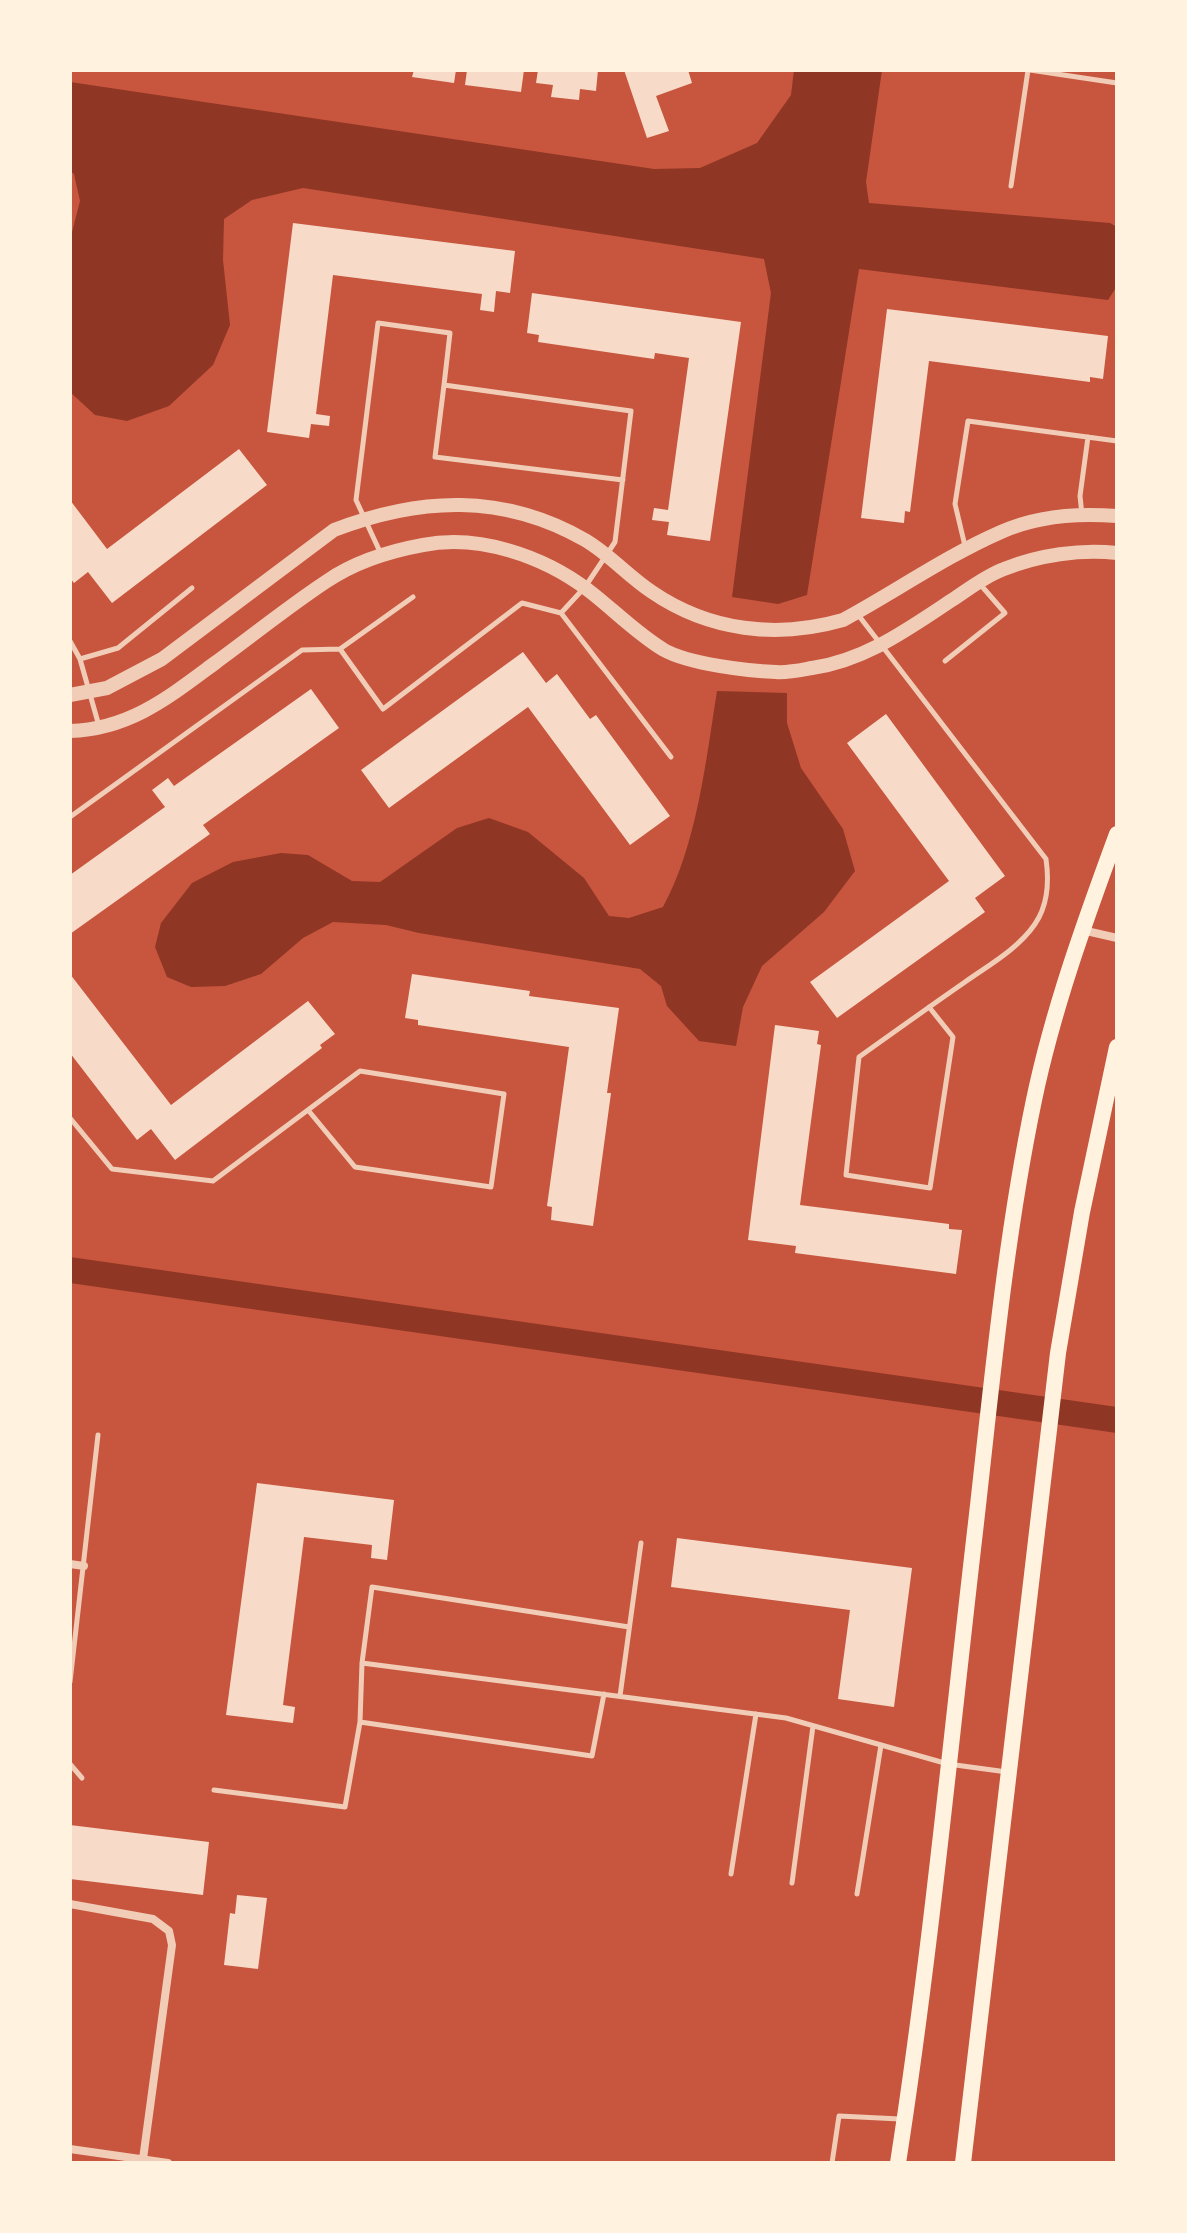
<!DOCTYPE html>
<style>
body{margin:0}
#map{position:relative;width:1187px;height:2233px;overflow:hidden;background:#c8553d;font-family:Georgia,serif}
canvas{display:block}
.frame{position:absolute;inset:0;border:72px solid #fff3e0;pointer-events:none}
</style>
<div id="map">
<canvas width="1187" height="2233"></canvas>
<div class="frame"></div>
</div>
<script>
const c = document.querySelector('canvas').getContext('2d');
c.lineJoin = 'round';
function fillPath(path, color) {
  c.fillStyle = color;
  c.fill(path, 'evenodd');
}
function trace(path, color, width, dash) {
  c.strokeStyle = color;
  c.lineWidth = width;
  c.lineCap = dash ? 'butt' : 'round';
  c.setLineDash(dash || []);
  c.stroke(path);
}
const water = new Path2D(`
 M 794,70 L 882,70 L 866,182 L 869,203 L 1110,223 L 1117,227 L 1117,286 L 1108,300 L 859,269 L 807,595 L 778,604 L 732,597 L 771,293 L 764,259 L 303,188 L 252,200 L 224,219 L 223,260 L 230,325 L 213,365 L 169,406 L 127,421 L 95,415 L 70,392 L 70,240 L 80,201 L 74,174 L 70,171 L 70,82 L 654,169 L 700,168 L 757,143 L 791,95 Z
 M 717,691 L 787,693 L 787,723 L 801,768 L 843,829 L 855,871 L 824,912 L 762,966 L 743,1007 L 736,1046 L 699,1041 L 667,1006 L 661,986 L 640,969 L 419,933 L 386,925 L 333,922 L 303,938 L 261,974 L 225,986 L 191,987 L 167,977 L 155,947 L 161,923 L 192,883 L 233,862 L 281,853 L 308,855 L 352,881 L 380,882 L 457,828 L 489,818 L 528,832 L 584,878 L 609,916 L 629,918 L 663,907 C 697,845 706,760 717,691 Z`);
const canal = new Path2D(`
 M 70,1270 L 1117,1420`);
const building = new Path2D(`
 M 414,70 L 456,70 L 454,83 L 412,77 Z
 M 467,70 L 524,70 L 521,92 L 465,85 Z
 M 538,70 L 598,70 L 596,91 L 580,89 L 579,100 L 551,97 L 553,85 L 536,83 Z
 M 624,70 L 688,70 L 692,83 L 656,96 L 669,131 L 647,138 Z
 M 293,223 L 515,251 L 510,293 L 496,291 L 494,312 L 480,310 L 482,294 L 333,275 L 316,414 L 330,416 L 329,426 L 311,424 L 309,438 L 267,432 Z
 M 532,293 L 741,322 L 710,541 L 667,535 L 669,522 L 652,520 L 654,508 L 668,510 L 689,358 L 655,353 L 654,359 L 538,342 L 539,335 L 527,333 Z
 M 887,309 L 1108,336 L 1103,379 L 1090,377 L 1090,382 L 929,361 L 910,512 L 905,511 L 904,523 L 861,518 Z
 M 239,449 L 267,485 L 112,603 L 88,572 L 74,583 L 70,578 L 70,500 L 107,549 Z
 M 523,652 L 546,683 L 557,674 L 590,719 L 596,715 L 670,816 L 630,845 L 528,707 L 389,808 L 361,770 Z
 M 311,689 L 339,728 L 203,825 L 210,834 L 70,934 L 70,875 L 165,807 L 152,790 L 168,778 L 174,786 Z
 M 886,714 L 1005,876 L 975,898 L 985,912 L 837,1018 L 810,982 L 949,881 L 847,743 Z
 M 70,974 L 171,1105 L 308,1001 L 335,1034 L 320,1045 L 322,1048 L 175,1160 L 151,1129 L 137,1140 L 70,1053 Z
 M 412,974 L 530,991 L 529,996 L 619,1008 L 607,1093 L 611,1093 L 593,1226 L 551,1220 L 552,1207 L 547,1206 L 569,1047 L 418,1025 L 418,1020 L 405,1018 Z
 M 775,1025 L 819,1031 L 817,1044 L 821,1045 L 800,1205 L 949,1224 L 949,1229 L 962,1230 L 956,1274 L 795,1253 L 796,1246 L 748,1240 Z
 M 257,1483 L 394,1500 L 387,1560 L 371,1558 L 372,1545 L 304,1537 L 283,1705 L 295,1707 L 293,1723 L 226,1715 Z
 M 677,1538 L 912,1568 L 894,1707 L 838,1699 L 850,1610 L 671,1587 Z
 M 70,1825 L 209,1842 L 203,1895 L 70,1879 Z
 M 237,1895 L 267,1898 L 258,1969 L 224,1965 L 230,1913 L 235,1914 Z`);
const service = new Path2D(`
 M 1030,70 L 1117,83
 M 1011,186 L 1028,70
 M 623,480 L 435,457 L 444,385 L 631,411 L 615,542 L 585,587 L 561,613 L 671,757
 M 1082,515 L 1080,496 L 1088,437
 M 965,546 L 955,504 L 968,421 L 1117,441
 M 381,554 L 356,500 L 378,323 L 450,333 L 444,385
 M 859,616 L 1046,859 C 1049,880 1048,905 1035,924 C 1018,949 989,965 965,982 C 929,1007 894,1032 859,1057 L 846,1175 L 930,1188 L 953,1037 L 929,1007
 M 70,641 L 80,659
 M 340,649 L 413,597
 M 945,661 L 1005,613 L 979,583
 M 99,726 L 80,659 L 118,648 L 192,588
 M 70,817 L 302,650 L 340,649 L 383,709 L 522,603 L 561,613
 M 70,1118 L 112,1169 L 213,1181 L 360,1071 L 504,1094 L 491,1187 L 355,1167 L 308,1110
 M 362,1663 L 786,1718 L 948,1764 L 1007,1772
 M 70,1682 L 98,1435
 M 604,1694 L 592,1756 L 360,1722 L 362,1663 L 372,1587 L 629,1627
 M 620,1696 L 641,1543
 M 70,1764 L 82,1778
 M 214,1790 L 345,1807 L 360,1722
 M 731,1874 L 756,1714
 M 792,1883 L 813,1726
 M 857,1894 L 881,1745
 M 832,2163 L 839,2116 L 900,2119`);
const minor = new Path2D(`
 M 1082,930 L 1117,938
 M 70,1564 L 84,1566
 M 70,1904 L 153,1919 L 169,1931 L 172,1945 L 143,2159
 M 70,2149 L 168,2163`);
const tertiary = new Path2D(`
 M 70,695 L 107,688 L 162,659 L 334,530 C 420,497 503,493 585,540 C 609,554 628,576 652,592 C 709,631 777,639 843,620 C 895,592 946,556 1001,532 C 1036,516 1079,513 1117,516
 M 70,731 C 130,729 169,697 215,663 C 252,636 289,606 327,581 C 355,562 390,551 423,545 C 479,534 543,556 588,590 C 613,609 637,634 664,650 C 689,664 748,671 776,672 C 788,673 801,670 812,668 C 866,660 908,629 952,600 C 969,589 985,576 1004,569 C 1039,555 1080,549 1117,553`);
const secondary = new Path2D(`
 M 898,2163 C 931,1951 951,1737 976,1523 C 992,1382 1005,1239 1034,1100 C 1053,1009 1085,921 1117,834
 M 963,2163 L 1058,1353 L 1082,1212 L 1117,1047`);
fillPath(water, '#8f3625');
trace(canal, '#8f3625', 26);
fillPath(building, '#f7dbc8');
trace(service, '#f1ccb7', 5);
trace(minor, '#f1ccb7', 8);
trace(tertiary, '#f1ccb7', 14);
trace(secondary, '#fff3e0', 16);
</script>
